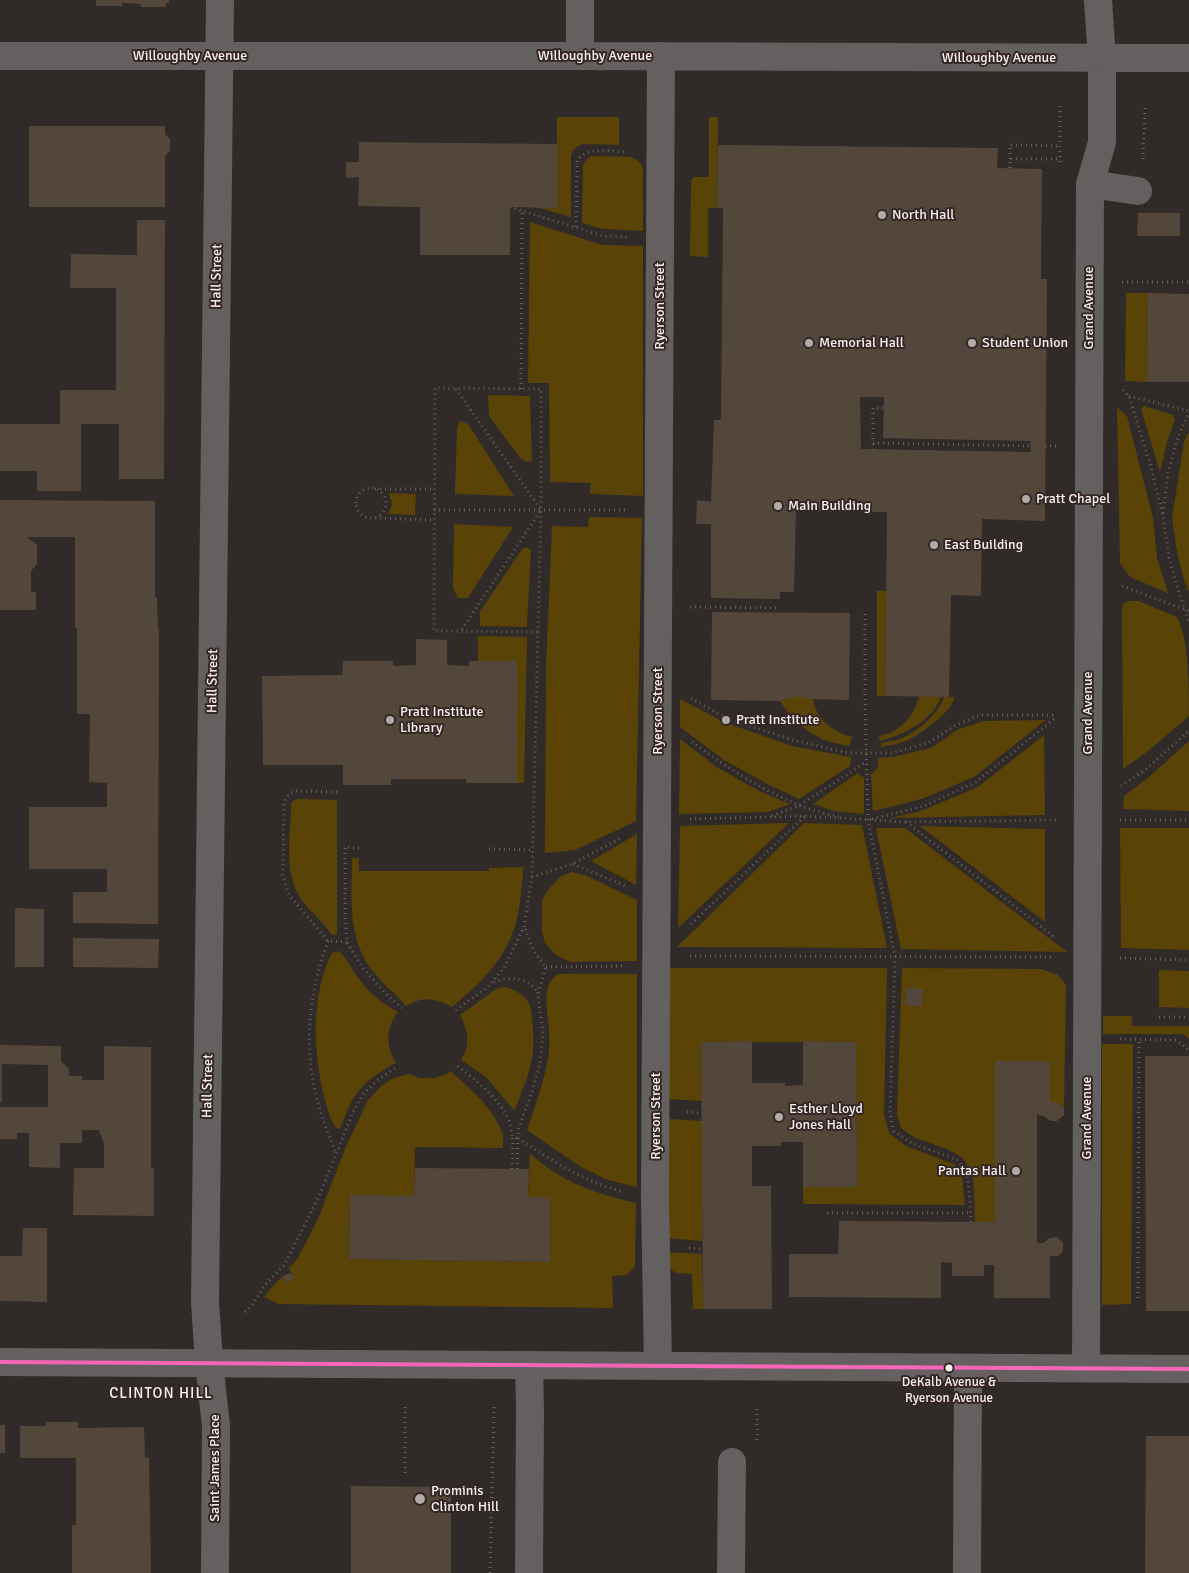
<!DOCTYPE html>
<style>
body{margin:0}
canvas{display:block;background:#302a28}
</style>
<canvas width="1189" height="1573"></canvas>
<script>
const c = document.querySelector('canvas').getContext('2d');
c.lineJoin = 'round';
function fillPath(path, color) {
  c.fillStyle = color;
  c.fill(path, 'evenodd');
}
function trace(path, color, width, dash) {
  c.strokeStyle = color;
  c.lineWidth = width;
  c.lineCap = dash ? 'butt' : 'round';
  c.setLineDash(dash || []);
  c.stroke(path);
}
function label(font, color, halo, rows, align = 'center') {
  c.font = font + ' Signika,sans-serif';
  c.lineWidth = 4;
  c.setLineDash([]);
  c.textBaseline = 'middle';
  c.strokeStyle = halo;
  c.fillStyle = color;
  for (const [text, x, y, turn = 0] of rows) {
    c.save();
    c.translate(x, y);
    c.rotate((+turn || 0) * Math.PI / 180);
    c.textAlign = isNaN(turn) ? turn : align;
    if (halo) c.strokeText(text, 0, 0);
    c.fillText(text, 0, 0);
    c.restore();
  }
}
const green = new Path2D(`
 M 557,117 L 619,117 L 619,145 L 584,144 C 576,146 573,149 571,156 L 571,217 L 536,207 L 557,207 Z
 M 709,117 L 718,117 L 717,208 L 708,208 L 708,257 L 690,256 L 691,185 L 691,181 L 694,177 L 709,177 Z
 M 592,156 L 631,157 L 640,162 L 643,169 L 643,231 L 603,229 L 582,223 L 583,165 L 587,159 Z
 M 530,222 L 602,245 L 643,246 L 643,496 L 590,494 L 591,483 L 550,482 L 549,383 L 528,383 Z
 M 1126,293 L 1148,293 L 1147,382 L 1125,381 Z
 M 488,395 L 530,396 L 532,461 L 526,462 L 520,458 L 489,416 Z
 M 1144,406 L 1173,415 L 1175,419 L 1167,442 L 1160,472 L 1141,409 Z
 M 1117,407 L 1127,416 L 1153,518 L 1157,558 L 1168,593 L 1130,577 L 1120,563 Z
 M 460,421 L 468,424 L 514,496 L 455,494 L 457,428 Z
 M 1189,432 L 1189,592 L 1184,580 L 1177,552 L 1172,518 L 1184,442 Z
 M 389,493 L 416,494 L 415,515 L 388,514 L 392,504 Z
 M 589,517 L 642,518 L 636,821 L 575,850 L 545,853 L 546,667 L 552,526 L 588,527 Z
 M 454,524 L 513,527 L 468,598 L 458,598 L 453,588 Z
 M 526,547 L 531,550 L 527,627 L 480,626 L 480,612 L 522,549 Z
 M 877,591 L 886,591 L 885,696 L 877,696 Z
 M 1130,601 L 1139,601 L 1177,617 C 1189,639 1189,688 1189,716 L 1148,751 L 1123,769 L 1122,607 L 1124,603 Z
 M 478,636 L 527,637 L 524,783 L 517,783 L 517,661 L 478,661 Z
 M 919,696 L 941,697 C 932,721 904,735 880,741 L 879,736 C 900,732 914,717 919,696 Z
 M 789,697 L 805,697 L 813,699 C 816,719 833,732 852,737 L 849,746 C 839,744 827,742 818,737 C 803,729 789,715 780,701 Z
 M 944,697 L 954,697 C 953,711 921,734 908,740 C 899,744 890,745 881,747 L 881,743 C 886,742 891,741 897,740 C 913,735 940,714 944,697 Z
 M 680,699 L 724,722 L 792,746 L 851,757 L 850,766 L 799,799 L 769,785 L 724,760 L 680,727 Z
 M 1046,720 L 974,777 L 922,799 L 873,811 L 871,774 C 878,769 879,766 878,758 L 893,757 L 931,748 L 959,729 L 984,721 Z
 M 1044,735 L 1045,815 L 890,818 L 921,811 L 978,787 Z
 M 680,739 L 718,768 L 761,792 L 790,804 L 768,812 L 679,814 Z
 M 1189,741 L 1189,811 L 1123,809 L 1124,796 L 1149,777 Z
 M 858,773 L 860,776 L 864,777 L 864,814 L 834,811 L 813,804 Z
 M 298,799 L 337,800 L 337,934 L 332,935 C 324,923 313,914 304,903 C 282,876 291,835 291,804 L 294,800 Z
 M 789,823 L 678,928 L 680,826 Z
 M 804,823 L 862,825 L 887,948 L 677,947 Z
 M 920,826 L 1045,829 L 1045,922 Z
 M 876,828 L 905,828 L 1067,952 L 901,949 Z
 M 1120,828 L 1189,828 L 1189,950 L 1121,948 Z
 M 637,834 L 636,885 L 591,861 Z
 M 352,858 L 359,858 L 359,871 L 489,871 L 489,868 L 523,867 L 523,875 C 521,891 520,911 515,926 C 504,961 480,984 452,1007 C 435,998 423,996 406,1006 C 394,992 379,981 369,966 C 347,934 352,895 352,858 Z
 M 572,872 L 587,876 L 637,900 L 637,961 L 570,962 L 556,955 L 545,943 L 542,932 L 542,900 L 548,890 L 560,877 Z
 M 339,951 C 349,961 354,974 363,984 C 372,996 385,1005 398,1012 C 385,1028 386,1047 396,1063 C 362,1081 353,1093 340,1129 L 336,1128 C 329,1118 326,1104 323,1092 C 313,1049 311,994 332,953 Z
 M 670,968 L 887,968 L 884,1114 L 889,1133 L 906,1146 L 954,1164 L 962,1177 L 965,1205 L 803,1204 L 803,1187 L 857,1187 L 856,1042 L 702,1042 L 702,1101 L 668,1099 Z
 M 902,968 L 1041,969 L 1058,975 L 1066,985 L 1064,1108 L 1057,1102 L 1050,1102 L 1050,1061 L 995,1061 L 995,1222 L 975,1222 L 973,1175 L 962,1157 L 946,1149 L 914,1137 L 901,1128 L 897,1115 Z
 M 1159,970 L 1189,971 L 1189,1008 L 1159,1007 Z
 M 558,974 L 637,974 L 637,1187 L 608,1180 L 581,1167 L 527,1130 C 535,1107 543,1084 548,1059 C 549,1051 550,1041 549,1032 C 549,1013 539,987 558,974 Z
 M 506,987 C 514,990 520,992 526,999 C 531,1004 532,1015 532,1021 C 537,1057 528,1077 515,1109 L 514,1110 L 485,1076 L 461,1060 C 471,1044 468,1031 460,1015 L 496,989 Z
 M 1103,1016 L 1132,1016 L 1132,1026 L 1189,1026 L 1189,1039 L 1184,1034 L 1103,1034 Z
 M 1102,1044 L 1133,1044 L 1131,1304 L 1102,1305 Z
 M 450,1071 C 470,1088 492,1107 502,1132 C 504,1137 503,1143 503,1148 L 415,1147 L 414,1196 L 350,1196 L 349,1259 L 549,1262 L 550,1197 L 528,1197 L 530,1154 C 539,1161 549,1169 559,1175 C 582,1189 610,1197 636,1203 L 635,1266 L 627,1275 L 612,1276 L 613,1308 L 279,1304 L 264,1297 L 270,1289 L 283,1276 L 286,1283 L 294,1279 L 289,1268 L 298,1258 L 318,1219 L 345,1149 L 368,1100 L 381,1086 L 394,1078 L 409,1074 L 420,1078 L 435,1078 L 447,1074 Z
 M 669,1119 L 702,1121 L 702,1241 L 666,1238 Z
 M 666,1252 L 702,1254 L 703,1309 L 693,1309 L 692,1274 C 671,1273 669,1273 666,1252 Z`);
const building = new Path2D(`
 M 96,0 L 169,0 L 169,3 L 166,3 L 166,7 L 141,7 L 141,4 L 122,3 L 122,6 L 96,6 Z
 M 29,126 L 165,126 L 165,134 L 170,139 L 170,151 L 165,156 L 165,207 L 29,207 Z
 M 359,142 L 557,144 L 557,208 L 510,207 L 510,255 L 420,255 L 420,207 L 358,206 L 359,177 L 346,178 L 346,162 L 359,162 Z
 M 718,145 L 998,148 L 997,168 L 1042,169 L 1041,279 L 1047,279 L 1045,521 L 982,519 L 981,596 L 951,595 L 949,697 L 885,696 L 887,512 L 796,511 L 794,592 L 780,592 L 780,599 L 711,598 L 711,524 L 696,524 L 697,500 L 711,502 L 714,420 L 721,420 L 723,208 L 717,208 ZM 860,397 L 884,397 L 883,438 L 1030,441 L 1031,452 L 861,449 Z
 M 1138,213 L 1180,213 L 1180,236 L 1137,236 Z
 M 137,220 L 165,220 L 164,479 L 119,479 L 119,424 L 81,424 L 81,491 L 37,491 L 37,471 L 0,471 L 0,424 L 60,424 L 60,390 L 116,390 L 116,288 L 70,288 L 71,254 L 137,255 Z
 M 1148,293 L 1189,294 L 1189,382 L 1147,382 Z
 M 0,500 L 155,501 L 155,597 L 157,598 L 158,629 L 159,629 L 158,924 L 73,923 L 73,892 L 107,892 L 107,869 L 29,869 L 29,807 L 107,807 L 107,783 L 89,782 L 90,714 L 77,714 L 77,628 L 75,628 L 75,537 L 27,537 L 37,545 L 37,564 L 31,571 L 31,592 L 36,592 L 36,610 L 0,610 Z
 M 712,612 L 850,613 L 849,700 L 805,699 L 805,697 L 789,697 L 780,701 L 711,700 Z
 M 416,639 L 447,640 L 447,665 L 469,666 L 469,661 L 517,661 L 517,783 L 466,783 L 466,779 L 391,779 L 391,785 L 343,785 L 343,765 L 263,765 L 262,676 L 342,675 L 343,661 L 393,661 L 393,666 L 416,665 Z
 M 15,908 L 44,909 L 44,967 L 15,967 Z
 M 73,938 L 159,939 L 158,968 L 73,967 Z
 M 906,988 L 923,989 L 922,1006 L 905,1005 Z
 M 752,1041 L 752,1083 L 785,1083 L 785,1086 L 803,1085 L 803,1041 L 856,1042 L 857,1187 L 803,1187 L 803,1142 L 781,1142 L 781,1146 L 752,1146 L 752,1186 L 771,1186 L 772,1309 L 703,1309 L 701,1042 Z
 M 0,1045 L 61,1046 L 61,1061 L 69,1069 L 69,1076 L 82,1076 L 82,1080 L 104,1080 L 104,1046 L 151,1047 L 151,1168 L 154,1168 L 154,1216 L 73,1215 L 74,1168 L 104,1168 L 104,1144 L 99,1130 L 82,1130 L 82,1143 L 60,1143 L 60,1168 L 29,1167 L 29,1133 L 17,1133 L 17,1139 L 0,1139 L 0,1107 L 48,1107 L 48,1065 L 2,1064 L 2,1103 L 0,1102 Z
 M 1145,1056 L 1189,1056 L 1189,1311 L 1146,1311 Z
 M 995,1061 L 1050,1061 L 1050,1102 L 1057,1102 L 1064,1108 L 1064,1115 L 1057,1121 L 1051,1121 L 1043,1116 L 1037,1115 L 1037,1243 L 1043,1243 L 1049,1238 L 1057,1237 L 1063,1243 L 1063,1251 L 1058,1256 L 1050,1256 L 1050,1298 L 994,1298 L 994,1265 L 984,1265 L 984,1276 L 952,1276 L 952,1263 L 941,1262 L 941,1298 L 789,1297 L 789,1254 L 838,1254 L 839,1221 L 995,1222 Z
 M 415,1168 L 529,1169 L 528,1197 L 550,1197 L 550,1262 L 349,1259 L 350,1195 L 414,1196 Z
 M 23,1228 L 47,1228 L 47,1302 L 0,1301 L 0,1256 L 22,1256 Z
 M 291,1273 L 294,1279 L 286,1283 L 283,1276 Z
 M 46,1422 L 78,1422 L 78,1428 L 144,1427 L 145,1457 L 149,1458 L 151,1573 L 72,1573 L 72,1525 L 76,1525 L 76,1458 L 20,1458 L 20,1426 L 46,1426 Z
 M 0,1425 L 5,1425 L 5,1453 L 0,1453 Z
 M 1146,1436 L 1189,1436 L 1189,1573 L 1145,1573 Z
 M 351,1486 L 451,1487 L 451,1573 L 351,1573 Z`);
const path = new Path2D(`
 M 1010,159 L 1010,145 L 1060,146
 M 1143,159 L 1145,105
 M 1060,162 L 1060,105
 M 1010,168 L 1010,159 L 1060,159
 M 510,207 L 603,236 L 627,237
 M 576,227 L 577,162 C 584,145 612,152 628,152
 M 1122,282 L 1189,282
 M 456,389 L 541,510 L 461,631
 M 521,389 L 522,211
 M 1123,390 L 1129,396 L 1151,467 L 1163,516 L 1169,558 L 1180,596 L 1189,621
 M 1129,396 L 1189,411
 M 883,408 L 873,408 L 873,443 L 1031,446
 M 1045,446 L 1057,446
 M 873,450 L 873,443
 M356 503a15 15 0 1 1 30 0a15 15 0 1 1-30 0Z
 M 375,489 L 434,489
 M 434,510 L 626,510
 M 1163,513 L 1168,473 L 1177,440 L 1189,412
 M 375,518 L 434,520
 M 1122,586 L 1189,611
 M 690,607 L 779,608
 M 865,614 L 865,700 L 868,820 L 895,957 L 890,1115 L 894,1131 L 911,1143 L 958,1160 L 967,1175 L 970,1198 L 971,1222
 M 691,698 L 726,718 L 793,740 L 848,753 L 892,753 L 928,743 L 956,725 L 980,715 L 1056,715
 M 692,742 C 733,772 790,809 841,817
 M 1121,786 L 1145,770 L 1189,731
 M 337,792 L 296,791 C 289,793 287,796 284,803 L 283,876 L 289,895 L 328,941 L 347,942
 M 772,816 L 800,805 L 866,762
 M 690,819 L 805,816 L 906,822 L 1056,820
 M 872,819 L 924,806 L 976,782 L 1054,719
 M 1120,820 L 1189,820
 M 906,822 L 1053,936
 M 359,848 L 345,847 L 345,914 L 347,942 L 362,967 L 388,996 L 402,1008
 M 489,849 L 533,850
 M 573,864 L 625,886
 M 532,877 L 572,864 L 623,837
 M 691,924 L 805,816
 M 328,941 C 309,994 303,1044 317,1099 C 321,1118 330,1136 336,1154
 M 690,956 L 1054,957
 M 1120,958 L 1189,960
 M 546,967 L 624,966
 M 494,982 C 504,977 520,977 530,984 C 533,986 536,990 538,993
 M 456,1010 L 488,987 L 505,966 L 524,927 L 532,877 L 541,510 L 541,389 L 435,388 L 434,631 L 538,632
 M 1159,1017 L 1189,1017
 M 1120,1039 L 1176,1040 L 1189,1050
 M 458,1066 C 475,1080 501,1100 509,1121 C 511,1126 511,1132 513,1137
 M 687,1112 L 702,1113
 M 518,1138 C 554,1162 581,1180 623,1192
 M 512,1169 L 513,1137 L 517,1138
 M 517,1169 L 518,1130 L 532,1092 L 540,1063 L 543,1033 L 538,993 L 546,967 L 534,952 L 525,928
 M 827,1213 L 971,1213
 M 689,1248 L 702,1249
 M 1138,1298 L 1139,1040
 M 245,1312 L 253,1304 L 265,1285 L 285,1264 L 320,1194 L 354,1110 L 364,1093 L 378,1080 L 398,1066
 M 405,1407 L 405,1477
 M 757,1440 L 757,1408
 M 490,1573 L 494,1407`);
const minor = new Path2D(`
 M 580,0 L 580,56
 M 0,56 L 580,56 L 1189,58
 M 1090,184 L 1138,191
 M 658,1366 L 655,1197 L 661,56
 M 1086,1368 L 1090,184 L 1102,142 L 1102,59 L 1098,0
 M 215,1573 L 216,1426 L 209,1362 L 205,1302 L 220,0
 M 529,1573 L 530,1408 L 529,1365
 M 731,1573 L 732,1462
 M 967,1573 L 968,1368`);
const major = new Path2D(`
 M 0,1362 L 1189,1369`);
const bus1 = new Path2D(`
 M 0,1362 L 1189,1369`);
const markers = [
 [882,215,5,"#b2aaa8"],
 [809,343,5,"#b2aaa8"],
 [972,343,5,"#b2aaa8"],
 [1026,499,5,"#b2aaa8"],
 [778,506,5,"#b2aaa8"],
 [934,545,5,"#b2aaa8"],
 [390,720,5,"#b2aaa8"],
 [726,720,5,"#b2aaa8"],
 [779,1117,5,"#b2aaa8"],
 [1016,1171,5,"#b2aaa8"],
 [949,1368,4.5,"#f8efed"],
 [420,1499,6,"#b2aaa8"]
];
const busNames = [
 ["DeKalb Avenue &",949,1383],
 ["Ryerson Avenue",949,1399]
];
const streetNames = [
 ["Willoughby Avenue",190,56],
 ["Willoughby Avenue",595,56],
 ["Willoughby Avenue",999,58],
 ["Hall Street",217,276,-89],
 ["Ryerson Street",660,306,-90],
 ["Grand Avenue",1089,308,-90],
 ["Hall Street",213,681,-89],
 ["Ryerson Street",658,711,-90],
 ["Grand Avenue",1088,713,-90],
 ["Hall Street",208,1086,-89],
 ["Ryerson Street",656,1116,-90],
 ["Grand Avenue",1087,1118,-90],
 ["Saint James Place",215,1468,-90]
];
const poiNames = [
 ["North Hall",892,215],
 ["Memorial Hall",819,343],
 ["Student Union",982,343],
 ["Pratt Chapel",1036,499],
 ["Main Building",788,506],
 ["East Building",944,545],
 ["Pratt Institute",400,712],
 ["Library",400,728],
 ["Pratt Institute",736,720],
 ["Esther Lloyd",789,1109],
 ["Jones Hall",789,1125],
 ["Pantas Hall",1006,1171,"right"],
 ["Prominis",431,1491],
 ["Clinton Hill",431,1507]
];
const neighbourhoodNames = [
 ["CLINTON HILL",161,1394]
];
fillPath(green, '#5a4307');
fillPath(building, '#53463b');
trace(path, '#64615f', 3, [1, 4]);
trace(minor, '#646060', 28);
trace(major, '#666160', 28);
trace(bus1, '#fa66b7', 4);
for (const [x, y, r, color] of markers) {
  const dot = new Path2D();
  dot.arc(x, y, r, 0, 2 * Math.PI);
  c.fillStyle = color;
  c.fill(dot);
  trace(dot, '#342725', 2);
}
label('13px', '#f8efed', '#342725', busNames);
label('14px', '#f8efed', '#342725', streetNames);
label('14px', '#f8efed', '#342725', poiNames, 'left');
c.letterSpacing = '1px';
label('15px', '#f8efed', '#342725', neighbourhoodNames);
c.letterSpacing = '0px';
</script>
